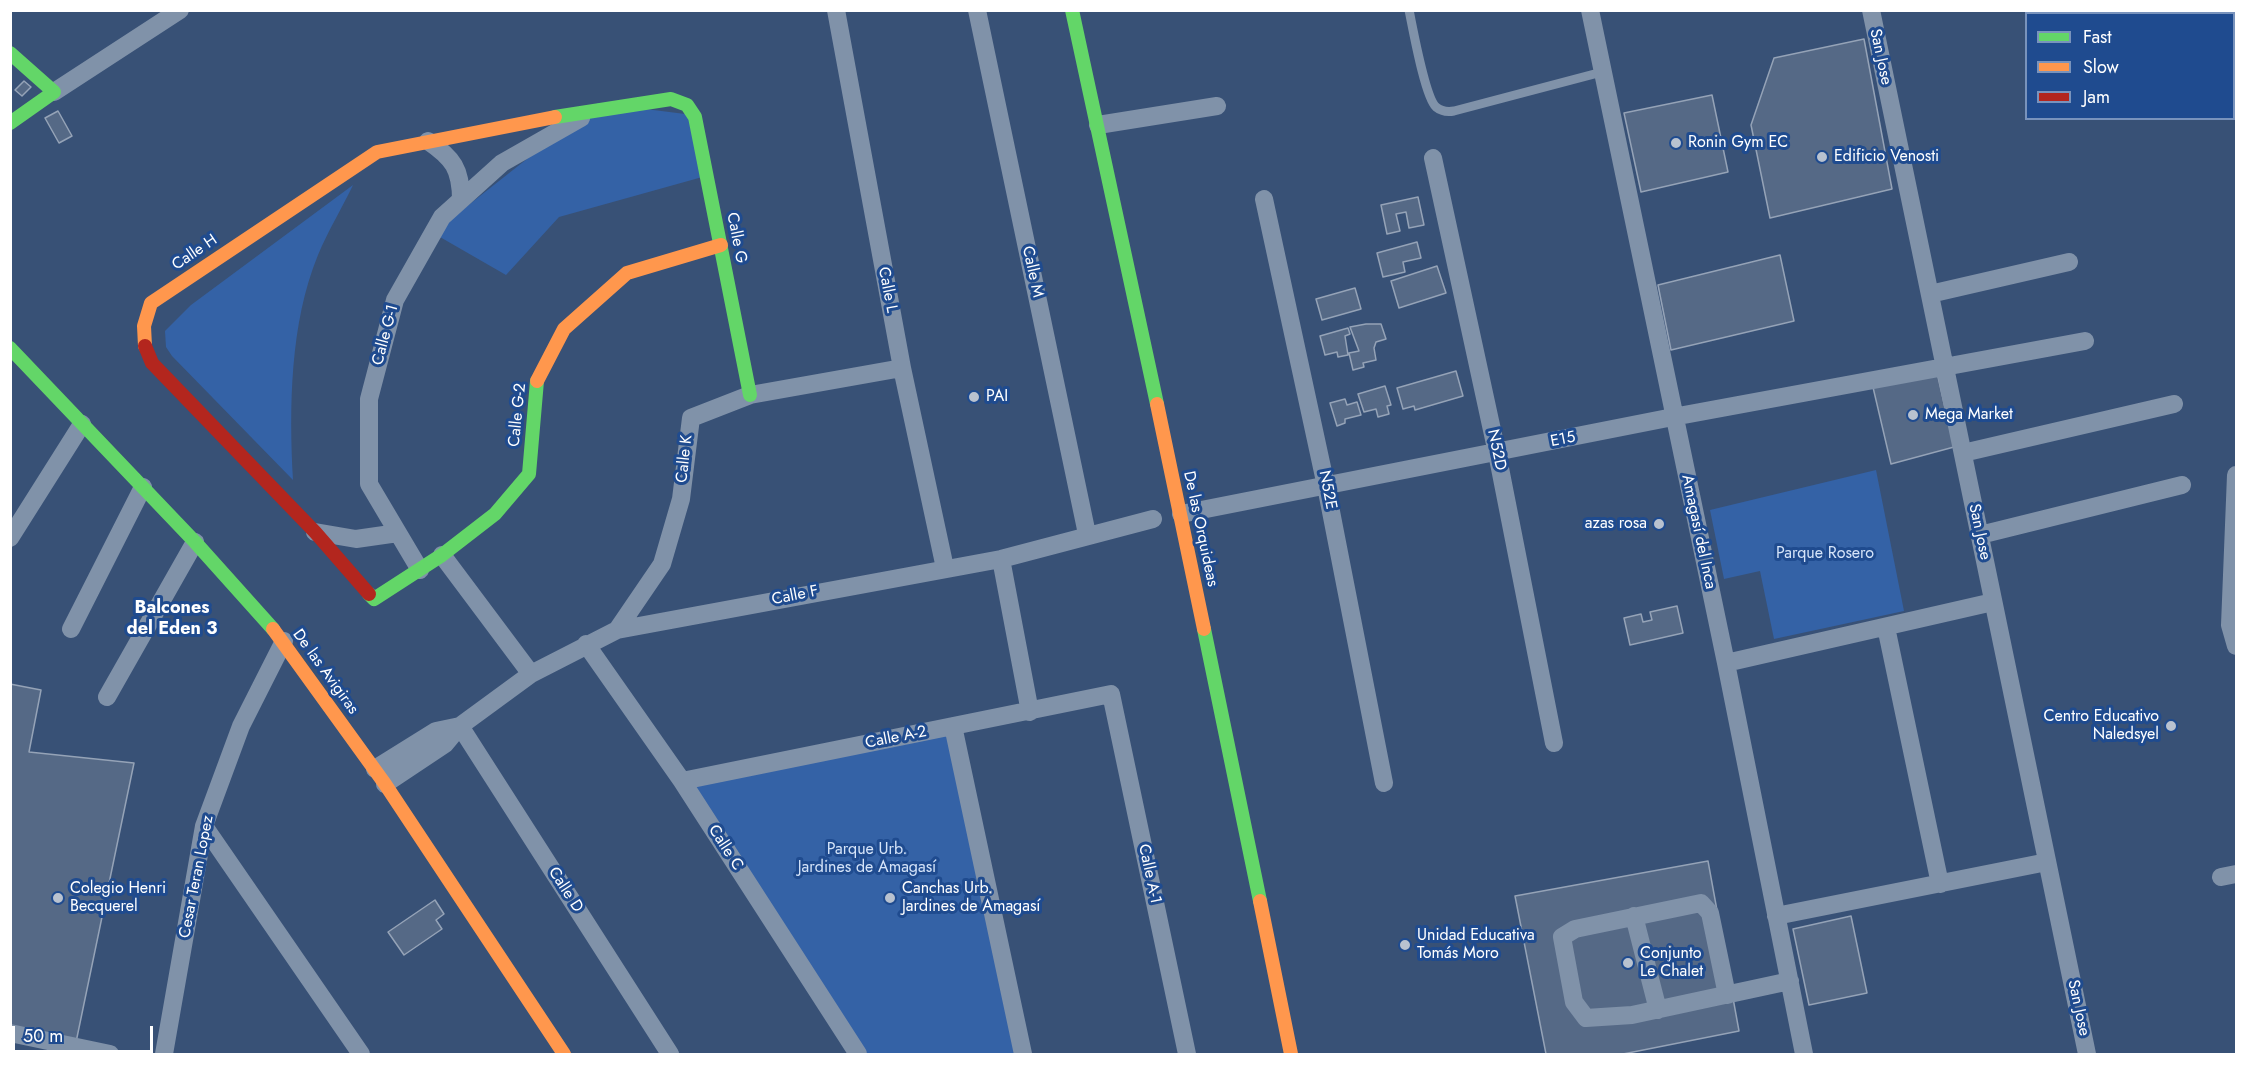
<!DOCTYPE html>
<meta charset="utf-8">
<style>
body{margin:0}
#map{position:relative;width:2247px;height:1065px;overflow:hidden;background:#385176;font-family:Jost,sans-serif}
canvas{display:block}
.frame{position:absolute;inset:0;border:12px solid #fff;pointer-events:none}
.legend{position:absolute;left:2025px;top:12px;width:210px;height:108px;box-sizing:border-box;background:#1f4b8f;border:2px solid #7993bc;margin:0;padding:8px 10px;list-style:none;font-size:18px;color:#fff}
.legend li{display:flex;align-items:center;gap:12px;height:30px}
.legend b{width:30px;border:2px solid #7993bc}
.scale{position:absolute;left:12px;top:1026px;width:141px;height:27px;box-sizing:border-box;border:3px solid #fff;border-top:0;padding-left:8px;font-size:18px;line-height:21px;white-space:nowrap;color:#fff;-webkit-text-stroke:4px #1f4b8f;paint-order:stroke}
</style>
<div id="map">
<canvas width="2247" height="1065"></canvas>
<div class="frame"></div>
<ul class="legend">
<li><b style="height:8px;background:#63d668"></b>Fast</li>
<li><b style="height:8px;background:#ff974d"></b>Slow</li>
<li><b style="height:8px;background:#b3261e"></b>Jam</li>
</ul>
<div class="scale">50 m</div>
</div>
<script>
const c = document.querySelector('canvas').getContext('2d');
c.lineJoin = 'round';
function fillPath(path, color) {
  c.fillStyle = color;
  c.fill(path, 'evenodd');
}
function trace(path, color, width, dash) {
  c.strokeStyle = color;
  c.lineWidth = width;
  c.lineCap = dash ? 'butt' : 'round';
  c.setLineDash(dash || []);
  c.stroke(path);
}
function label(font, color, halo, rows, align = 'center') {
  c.font = font + ' Jost,sans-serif';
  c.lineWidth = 6;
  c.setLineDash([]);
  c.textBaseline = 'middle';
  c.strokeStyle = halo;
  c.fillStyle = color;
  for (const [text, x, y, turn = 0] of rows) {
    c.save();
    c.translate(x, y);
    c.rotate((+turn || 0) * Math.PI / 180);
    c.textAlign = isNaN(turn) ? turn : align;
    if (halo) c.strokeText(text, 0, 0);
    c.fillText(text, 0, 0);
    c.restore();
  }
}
const green = new Path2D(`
 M 598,103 L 693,115 L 706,176 L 559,217 L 506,275 L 433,233 Z
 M 353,185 C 342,208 328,231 318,255 C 290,323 289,407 293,480 L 172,356 L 166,347 L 165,331 L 191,305 Z
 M 1876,470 L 1904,611 L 1774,639 L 1760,571 L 1724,579 L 1710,510 Z
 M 953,726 L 1023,1054 L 858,1054 L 682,781 Z`);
const building = new Path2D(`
 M 1864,39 L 1892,189 L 1770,218 L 1751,125 L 1774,58 Z
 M 24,81 L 31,87 L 22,96 L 15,90 Z
 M 1712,95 L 1728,172 L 1641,192 L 1624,113 Z
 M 58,111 L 72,136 L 59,143 L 45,118 Z
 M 1418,197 L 1424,225 L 1409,228 L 1406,212 L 1396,214 L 1400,231 L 1387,234 L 1381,205 Z
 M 1417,242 L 1421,258 L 1403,262 L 1405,272 L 1383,277 L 1377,253 Z
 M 1780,255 L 1794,321 L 1671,350 L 1658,285 Z
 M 1437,266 L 1446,293 L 1399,308 L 1391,281 Z
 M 1355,288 L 1361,309 L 1322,320 L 1316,299 Z
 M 1366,324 L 1381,324 L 1386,339 L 1376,342 L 1374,348 L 1376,360 L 1363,363 L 1364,367 L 1353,370 L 1349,353 L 1359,351 L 1350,327 Z
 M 1348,328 L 1350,334 L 1345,336 L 1348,355 L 1338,357 L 1337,352 L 1325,355 L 1320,336 Z
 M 1936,368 L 1954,447 L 1891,464 L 1872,383 Z
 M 1456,371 L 1463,396 L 1415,410 L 1414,406 L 1403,409 L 1397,388 Z
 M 1385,386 L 1391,405 L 1387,406 L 1389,414 L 1378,417 L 1376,409 L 1364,412 L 1358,394 Z
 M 1345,399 L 1347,405 L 1357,402 L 1361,415 L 1345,419 L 1345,423 L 1337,426 L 1330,403 Z
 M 1677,606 L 1683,633 L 1630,645 L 1624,618 L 1641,614 L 1643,622 L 1652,620 L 1650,612 Z
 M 10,684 L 41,690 L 29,752 L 134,763 L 75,1047 L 10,1032 Z
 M 1708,861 L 1739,1031 L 1623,1054 L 1546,1054 L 1515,896 Z
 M 435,900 L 444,914 L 436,920 L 442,929 L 404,955 L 388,932 Z
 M 1851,916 L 1867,993 L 1809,1005 L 1793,929 Z`);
const lane = new Path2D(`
 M 1409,10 C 1413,29 1425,97 1436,107 C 1442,112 1448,112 1454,111 L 1602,72`);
const street = new Path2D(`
 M 836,10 L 902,368 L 945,568
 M 977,10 L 1087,534
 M 1590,10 L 1726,663 L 1804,1054
 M 1871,10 L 2087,1054
 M 54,92 L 180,10
 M 1098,125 L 1217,106
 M 428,141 C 453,158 461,169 461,200
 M 1433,158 L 1497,453 L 1554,743
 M 1264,199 L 1326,486 L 1384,783
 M 1930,294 L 2069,262
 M 1963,453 L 2174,404
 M 2236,475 L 2230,625 L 2236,646
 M 1181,514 L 1673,417 L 2085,341
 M 315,532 L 356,539 L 398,533
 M 1980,535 L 2182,485
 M 10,538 L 82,424
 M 442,555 L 531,674
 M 1001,559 L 1030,712
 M 420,570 L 369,484 L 369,399 L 395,300 L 442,217 L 502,163 L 581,118
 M 1886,627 L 1940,884
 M 71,629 L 143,487
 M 617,630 L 662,564 L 681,499 L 691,418 L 750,395 L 902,368
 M 586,644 L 682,781 L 858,1054
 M 1726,663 L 1993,602
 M 107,697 L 195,542
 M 460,726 L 670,1054
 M 953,726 L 1023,1054
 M 375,769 L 436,731 L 460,726
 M 682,781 L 1111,694 L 1187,1054
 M 385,784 L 445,744 L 460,726 L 531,674 L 617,630 L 1001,559 L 1153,519
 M 204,826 L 361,1054
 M 2221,877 L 2236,874
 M 1634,916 L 1658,1010
 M 1776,916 L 2047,862
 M 1727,995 L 1710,913 L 1701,903 L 1575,929 L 1562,937 L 1574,1002 L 1586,1018 L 1632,1015 L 1790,981
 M 10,1033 L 110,1054
 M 164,1054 L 204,826 L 241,726 L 284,641`);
const fast = new Path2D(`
 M 1072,10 L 1157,404
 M 10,53 L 54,92 L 10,123
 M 555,117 L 671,99 L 687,105 L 695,117 L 750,395
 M 10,348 L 195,542 L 273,629
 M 369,594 L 374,599 L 442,555 L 495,514 L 529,474 L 537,381
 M 1204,629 L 1260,901`);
const slow = new Path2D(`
 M 145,346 L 144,326 L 151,303 L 377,152 L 555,117
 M 537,381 L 564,329 L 627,273 L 721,245
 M 1157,404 L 1204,629
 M 273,629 L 385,784 L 564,1054
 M 1260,901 L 1291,1054`);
const jam = new Path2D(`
 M 145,346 L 152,363 L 315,532 L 369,594`);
const markers = [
 [1676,143,6,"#b9c2cf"],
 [1822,157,6,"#b9c2cf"],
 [974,397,6,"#b9c2cf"],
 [1913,415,6,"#b9c2cf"],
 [1659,524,6,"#b9c2cf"],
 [2171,726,6,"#b9c2cf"],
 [58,898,6,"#b9c2cf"],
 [890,898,6,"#b9c2cf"],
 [1405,945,6,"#b9c2cf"],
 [1628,963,6,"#b9c2cf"]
];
const streetNames = [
 ["San Jose",1880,57,78],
 ["Calle G",736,238,79],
 ["Calle H",195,253,-34],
 ["Calle M",1032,272,78],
 ["Calle L",887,290,79],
 ["Calle G-1",386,335,-75],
 ["Calle G-2",518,415,-84],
 ["E15",1563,440,-11],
 ["N52D",1496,450,78],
 ["Calle K",685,459,-84],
 ["N52E",1327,490,79],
 ["De las Orquideas",1200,529,78],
 ["Amagasí del Inca",1698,532,78],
 ["San Jose",1979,532,78],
 ["Calle F",795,596,-11],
 ["De las Avigiras",325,672,54],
 ["Calle A-2",896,738,-11],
 ["Calle C",725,848,57],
 ["Calle A-1",1149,874,78],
 ["Cesar Teran Lopez",197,877,-79],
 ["Calle D",565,890,57],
 ["San Jose",2078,1008,78]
];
const poiNames = [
 ["Ronin Gym EC",1688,143],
 ["Edificio Venosti",1834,157],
 ["PAI",986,397],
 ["Mega Market",1925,415],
 ["azas rosa",1647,524,"right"],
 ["Centro Educativo",2159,717,"right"],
 ["Naledsyel",2159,735,"right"],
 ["Colegio Henri",70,889],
 ["Becquerel",70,907],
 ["Canchas Urb.",902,889],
 ["Jardines de Amagasí",902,907],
 ["Unidad Educativa",1417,936],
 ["Tomás Moro",1417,954],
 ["Conjunto",1640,954],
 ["Le Chalet",1640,972]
];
const parkNames = [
 ["Parque Rosero",1825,554],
 ["Parque Urb.",867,850],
 ["Jardines de Amagasí",867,868]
];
const neighbourhoodNames = [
 ["Balcones",172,609],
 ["del Eden 3",172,630]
];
fillPath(green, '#3462a6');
fillPath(building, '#556986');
trace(building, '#95a3b7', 1.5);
trace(lane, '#8092a9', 9);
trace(street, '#8092a9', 18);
trace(fast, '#63d668', 14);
trace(slow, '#ff974d', 14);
trace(jam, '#b3261e', 14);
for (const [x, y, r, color] of markers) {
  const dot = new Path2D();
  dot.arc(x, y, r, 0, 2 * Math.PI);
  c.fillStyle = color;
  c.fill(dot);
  trace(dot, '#1f4b8f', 2);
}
label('16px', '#fff', '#1f4b8f', streetNames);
label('16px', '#fff', '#1f4b8f', poiNames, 'left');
label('16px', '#d5e4f9', '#1f4b8f', parkNames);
label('bold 18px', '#fff', '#1f4b8f', neighbourhoodNames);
</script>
